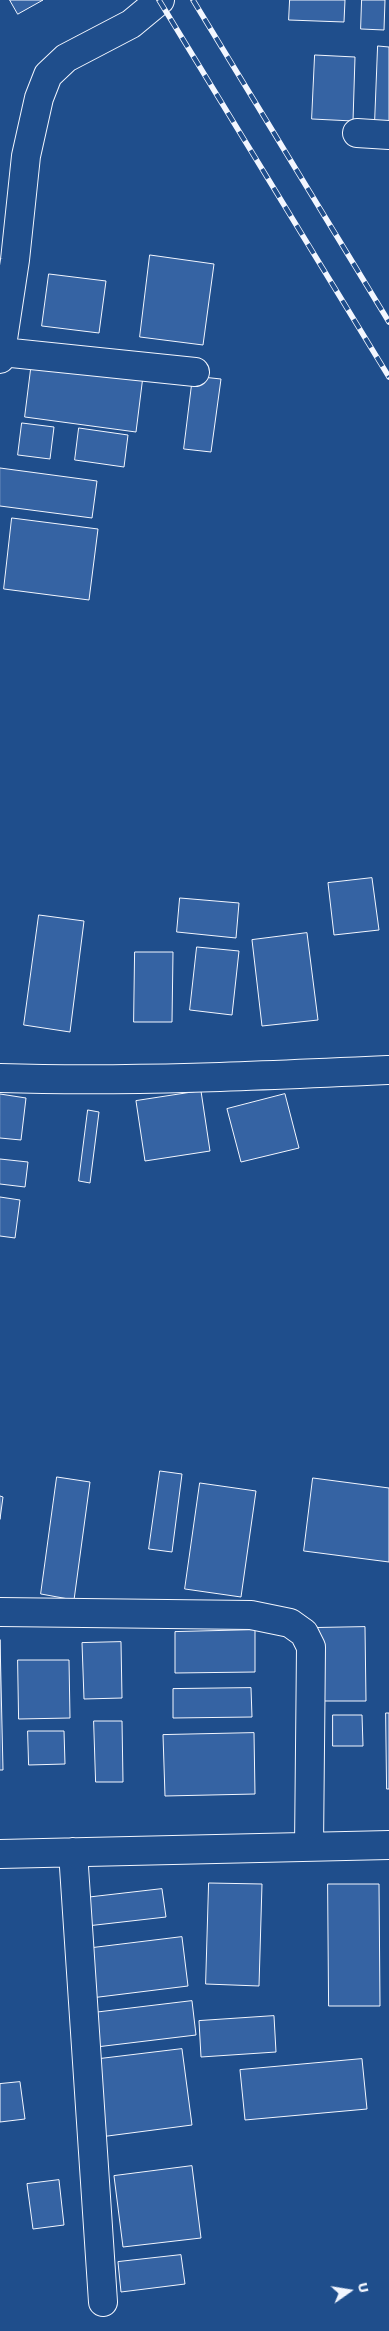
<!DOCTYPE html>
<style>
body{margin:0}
#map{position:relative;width:389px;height:2331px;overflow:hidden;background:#1f4e8c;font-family:"Work Sans",sans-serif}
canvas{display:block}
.north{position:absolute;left:324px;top:2266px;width:50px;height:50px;-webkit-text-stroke:4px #1f4e8c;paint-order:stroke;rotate:77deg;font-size:14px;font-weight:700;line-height:20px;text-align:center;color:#f2f6ff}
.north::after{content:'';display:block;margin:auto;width:18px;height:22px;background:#f2f6ff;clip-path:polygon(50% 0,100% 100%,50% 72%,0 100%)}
</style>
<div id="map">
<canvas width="389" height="2331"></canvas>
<div class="north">U</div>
</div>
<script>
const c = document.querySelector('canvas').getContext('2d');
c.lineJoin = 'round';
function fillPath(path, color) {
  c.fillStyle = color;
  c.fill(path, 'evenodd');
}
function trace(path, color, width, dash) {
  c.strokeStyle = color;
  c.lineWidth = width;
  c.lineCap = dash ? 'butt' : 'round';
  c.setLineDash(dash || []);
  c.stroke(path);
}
const building = new Path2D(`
 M 10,0 L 43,0 L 18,14 Z
 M 290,0 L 345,0 L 344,22 L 289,20 Z
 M 362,0 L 385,0 L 384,30 L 361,29 Z
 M 378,46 L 389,47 L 389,122 L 375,122 Z
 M 315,55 L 355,57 L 353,121 L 312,119 Z
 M 150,255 L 214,264 L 203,345 L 140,337 Z
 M 49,274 L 106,281 L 99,333 L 42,326 Z
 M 32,361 L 143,376 L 136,432 L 25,417 Z
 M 193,376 L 221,379 L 211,452 L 184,449 Z
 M 22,423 L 54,427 L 50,459 L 18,455 Z
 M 79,428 L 128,435 L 124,467 L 75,460 Z
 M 0,468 L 97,481 L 92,518 L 0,506 Z
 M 12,518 L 98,529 L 89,600 L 4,589 Z
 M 372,878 L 379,930 L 334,935 L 328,883 Z
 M 180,898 L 239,903 L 236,938 L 177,932 Z
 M 39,915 L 84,921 L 70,1032 L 24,1025 Z
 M 307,933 L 318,1020 L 262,1026 L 252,940 Z
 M 197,947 L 239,951 L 232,1015 L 190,1010 Z
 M 135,952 L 173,952 L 172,1022 L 134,1022 Z
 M 201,1091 L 210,1151 L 145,1161 L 136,1101 Z
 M 0,1094 L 26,1098 L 21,1140 L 0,1138 Z
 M 285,1094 L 299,1148 L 241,1162 L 227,1109 Z
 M 88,1110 L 99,1112 L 90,1183 L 79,1181 Z
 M 0,1159 L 28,1162 L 25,1187 L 0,1184 Z
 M 0,1197 L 20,1200 L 15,1238 L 0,1236 Z
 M 160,1471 L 182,1474 L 172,1552 L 149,1549 Z
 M 57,1477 L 90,1482 L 74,1600 L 41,1594 Z
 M 313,1478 L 389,1488 L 389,1562 L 304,1551 Z
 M 200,1483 L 256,1491 L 241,1597 L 185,1589 Z
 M 0,1496 L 3,1497 L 0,1519 Z
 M 365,1627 L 366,1701 L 313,1701 L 312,1628 Z
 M 255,1630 L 255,1672 L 175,1673 L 175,1632 Z
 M 0,1640 L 3,1770 L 0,1770 Z
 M 121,1642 L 122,1698 L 84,1699 L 82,1643 Z
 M 18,1660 L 69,1660 L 70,1718 L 19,1719 Z
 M 251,1688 L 252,1717 L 173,1718 L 173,1689 Z
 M 386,1713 L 389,1713 L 389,1789 L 387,1789 Z
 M 333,1715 L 362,1715 L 363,1746 L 333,1746 Z
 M 94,1721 L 122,1721 L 123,1782 L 96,1782 Z
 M 28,1731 L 64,1731 L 65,1764 L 29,1765 Z
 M 254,1733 L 255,1794 L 165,1796 L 163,1735 Z
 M 209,1883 L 262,1884 L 259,1986 L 206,1984 Z
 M 328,1884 L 379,1884 L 380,2006 L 329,2006 Z
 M 162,1889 L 166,1917 L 87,1926 L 84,1898 Z
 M 182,1937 L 188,1986 L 91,1998 L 84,1949 Z
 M 192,2001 L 196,2035 L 88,2048 L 84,2014 Z
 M 274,2016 L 276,2052 L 201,2057 L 199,2021 Z
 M 182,2049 L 192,2125 L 100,2137 L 91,2060 Z
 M 362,2059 L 367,2109 L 245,2120 L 240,2070 Z
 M 20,2082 L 25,2119 L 0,2122 L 0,2084 Z
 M 192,2166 L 201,2238 L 123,2247 L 114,2176 Z
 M 59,2180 L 64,2225 L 33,2229 L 27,2184 Z
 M 181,2255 L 185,2284 L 121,2292 L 118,2262 Z`);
const minor = new Path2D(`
 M 357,133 L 389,135
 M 2,352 L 195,372
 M 0,359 L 15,260 L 26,156 L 39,98 L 48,75 L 66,58 L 131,24 L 160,0
 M 0,1078 C 130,1082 259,1076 389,1070
 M 0,1612 L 251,1615 L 290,1623 L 304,1633 L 311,1647 L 309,1847
 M 73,1852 L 103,2302
 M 0,1854 L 389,1845`);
const rail = new Path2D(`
 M 159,0 L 389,377
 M 193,0 L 389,322`);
fillPath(building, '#3563a3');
trace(building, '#f2f6ff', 1);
trace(minor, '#f2f6ff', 30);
trace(minor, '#1f4e8c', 28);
trace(rail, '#f2f6ff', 5.5);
trace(rail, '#1f4e8c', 4, [11]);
</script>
